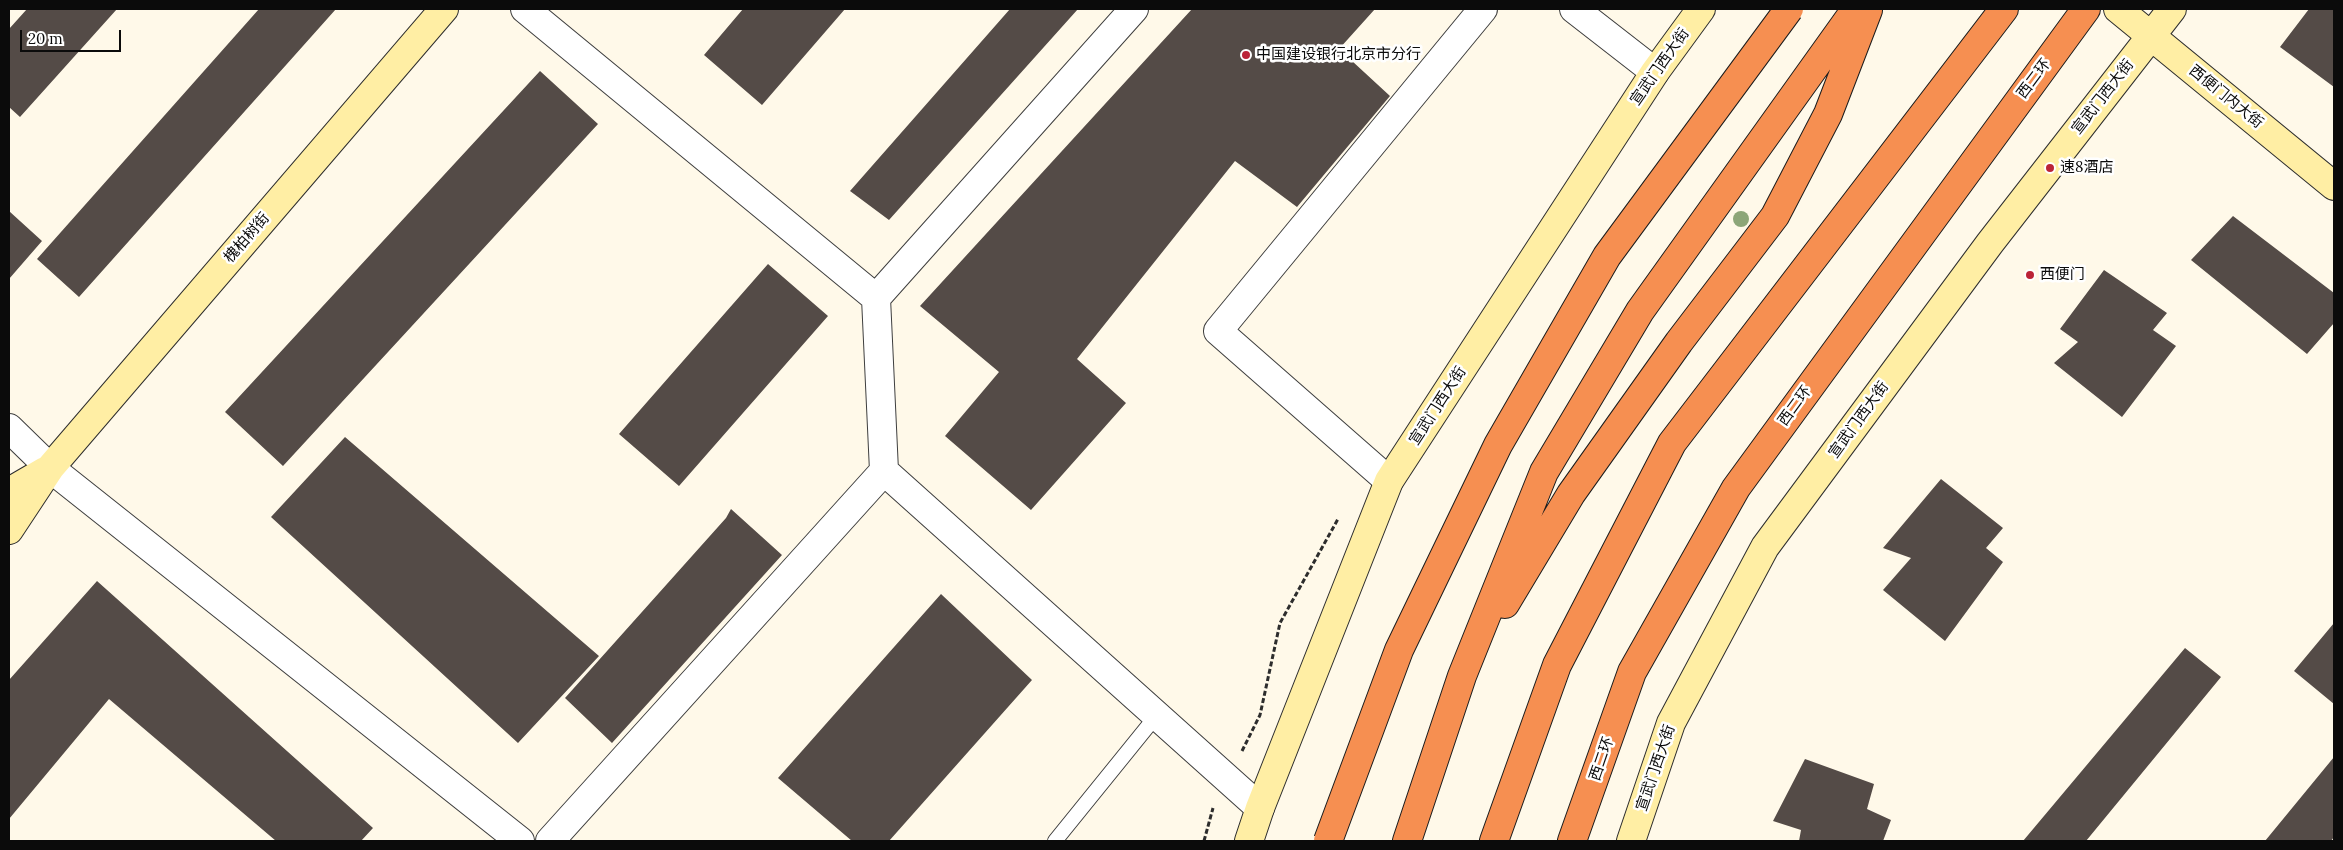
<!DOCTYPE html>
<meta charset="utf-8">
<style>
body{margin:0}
#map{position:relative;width:2343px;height:850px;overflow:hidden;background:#fff9e9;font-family:Lora,serif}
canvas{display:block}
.frame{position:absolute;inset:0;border:10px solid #0b0b0b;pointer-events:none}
.scale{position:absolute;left:20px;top:30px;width:101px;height:22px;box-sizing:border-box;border:2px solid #0b0b0b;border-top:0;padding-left:6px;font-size:15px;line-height:18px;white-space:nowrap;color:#0b0b0b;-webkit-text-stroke:4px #fff;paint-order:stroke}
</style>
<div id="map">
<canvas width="2343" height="850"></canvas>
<div class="frame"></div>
<div class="scale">20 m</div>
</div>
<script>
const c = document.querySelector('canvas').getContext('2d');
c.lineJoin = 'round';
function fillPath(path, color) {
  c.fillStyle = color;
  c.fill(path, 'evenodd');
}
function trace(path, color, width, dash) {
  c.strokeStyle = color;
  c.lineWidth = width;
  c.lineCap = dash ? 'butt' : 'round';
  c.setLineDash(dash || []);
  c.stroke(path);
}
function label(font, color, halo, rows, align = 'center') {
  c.font = font + ' Lora,"Noto Sans SC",serif';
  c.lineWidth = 5;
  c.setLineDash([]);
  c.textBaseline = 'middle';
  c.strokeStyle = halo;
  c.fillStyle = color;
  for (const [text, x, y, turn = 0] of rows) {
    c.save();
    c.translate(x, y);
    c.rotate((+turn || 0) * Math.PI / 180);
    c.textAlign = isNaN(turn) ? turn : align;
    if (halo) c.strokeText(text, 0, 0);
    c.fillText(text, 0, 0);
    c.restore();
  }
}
const building = new Path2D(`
 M 27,9 L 117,9 L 20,117 L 9,107 L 9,29 Z
 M 259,9 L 336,9 L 79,297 L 37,259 Z
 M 743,9 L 845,9 L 762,105 L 704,55 Z
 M 1010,9 L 1078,9 L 889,220 L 850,191 Z
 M 1192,9 L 1375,9 L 1339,49 L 1390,96 L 1297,207 L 1235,161 L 1077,359 L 1126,403 L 1031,510 L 945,436 L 999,372 L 920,306 Z
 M 2309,9 L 2334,9 L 2334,87 L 2280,47 Z
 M 540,71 L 598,124 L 283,466 L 225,412 Z
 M 9,211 L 42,241 L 9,279 Z
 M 2233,216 L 2334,293 L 2334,323 L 2307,354 L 2191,260 Z
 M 768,264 L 828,316 L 679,486 L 619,434 Z
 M 2104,270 L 2167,313 L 2153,330 L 2176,346 L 2122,417 L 2054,363 L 2078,342 L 2060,329 Z
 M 345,437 L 599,656 L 518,743 L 271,517 Z
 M 1941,479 L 2003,528 L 1986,548 L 2003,562 L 1945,641 L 1883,590 L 1911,558 L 1883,548 Z
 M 731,509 L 782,555 L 612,743 L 565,698 L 726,518 Z
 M 97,581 L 373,828 L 361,841 L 276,841 L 109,699 L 9,819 L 9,680 Z
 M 941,594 L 1032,680 L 889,841 L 852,841 L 778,778 Z
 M 2334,623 L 2334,704 L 2294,671 Z
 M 2185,648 L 2221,677 L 2086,841 L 2023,841 Z
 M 2334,757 L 2334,837 L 2331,841 L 2265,841 Z
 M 1805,759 L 1874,784 L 1867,809 L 1891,820 L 1883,841 L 1799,841 L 1801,830 L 1773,821 Z`);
const path = new Path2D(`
 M 1242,751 L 1260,715 L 1280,623 L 1338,519
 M 1204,841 L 1213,808`);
const lane = new Path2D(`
 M 1055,841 L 1157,715`);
const street = new Path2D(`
 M 525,9 L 876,298
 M 1574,9 L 1655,72
 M 9,428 L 50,468 L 520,841
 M 884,471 L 1260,808
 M 1389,481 L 1218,331 L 1483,9
 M 550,841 L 884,471 L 876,298 L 1134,9`);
const secondary = new Path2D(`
 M 2118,9 L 2334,186
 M 9,492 L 45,471
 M 9,530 L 50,468 L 444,9
 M 1249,841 L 1260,808 L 1389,481 L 1655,72 L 1701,9
 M 1631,841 L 1671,723 L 1765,547 L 1990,243 L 2172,9`);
const highway = new Path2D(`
 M 1505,604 L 1571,494 L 1679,342 L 1775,216 L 1828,114 L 1868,10
 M 1407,841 L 1462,676 L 1544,472 L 1640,311 L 1856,9
 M 1494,841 L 1557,665 L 1672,443 L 2004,9
 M 1572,841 L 1632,672 L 1736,488 L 2086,9`);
const highwayBridge = new Path2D(`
 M 1328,841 L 1399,650 L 1498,445 L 1607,256 L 1789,9`);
const trees = [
 [1741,219]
];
const markers = [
 [1246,55,5,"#bb2337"],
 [2050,168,5,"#bb2337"],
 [2030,275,5,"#bb2337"]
];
const poiNames = [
 ["中国建设银行北京市分行",1256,55],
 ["速8酒店",2060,168],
 ["西便门",2040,275]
];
const streetNames = [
 ["宣武门西大街",1660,67,-55],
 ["西二环",2034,79,-53],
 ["宣武门西大街",2103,97,-52],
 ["西便门内大街",2226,97,39],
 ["槐柏树街",247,238,-49],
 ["宣武门西大街",1438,406,-57],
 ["西二环",1795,406,-54],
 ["宣武门西大街",1859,420,-54],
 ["西二环",1602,759,-71],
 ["宣武门西大街",1656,768,-71]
];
fillPath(building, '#544b47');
trace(lane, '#3e3e3e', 16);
trace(street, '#3e3e3e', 30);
trace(secondary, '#2d2d2d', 30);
trace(highway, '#1c1c1c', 30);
trace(path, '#2d2d2d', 3, [5, 2.5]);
trace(lane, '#fff', 14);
trace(street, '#fff', 28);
trace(secondary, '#ffeea4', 28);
trace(highway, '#f68f51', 28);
trace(highwayBridge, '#1c1c1c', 30, []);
trace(highwayBridge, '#f68f51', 28);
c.fillStyle = '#8da678';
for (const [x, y] of trees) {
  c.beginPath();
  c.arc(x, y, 8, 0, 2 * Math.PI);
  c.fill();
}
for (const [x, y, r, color] of markers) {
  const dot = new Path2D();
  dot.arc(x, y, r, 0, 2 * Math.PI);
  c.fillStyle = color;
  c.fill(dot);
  trace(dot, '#fff', 2);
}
label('15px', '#0b0b0b', '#fff', poiNames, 'left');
label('15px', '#0b0b0b', '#fff', streetNames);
</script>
